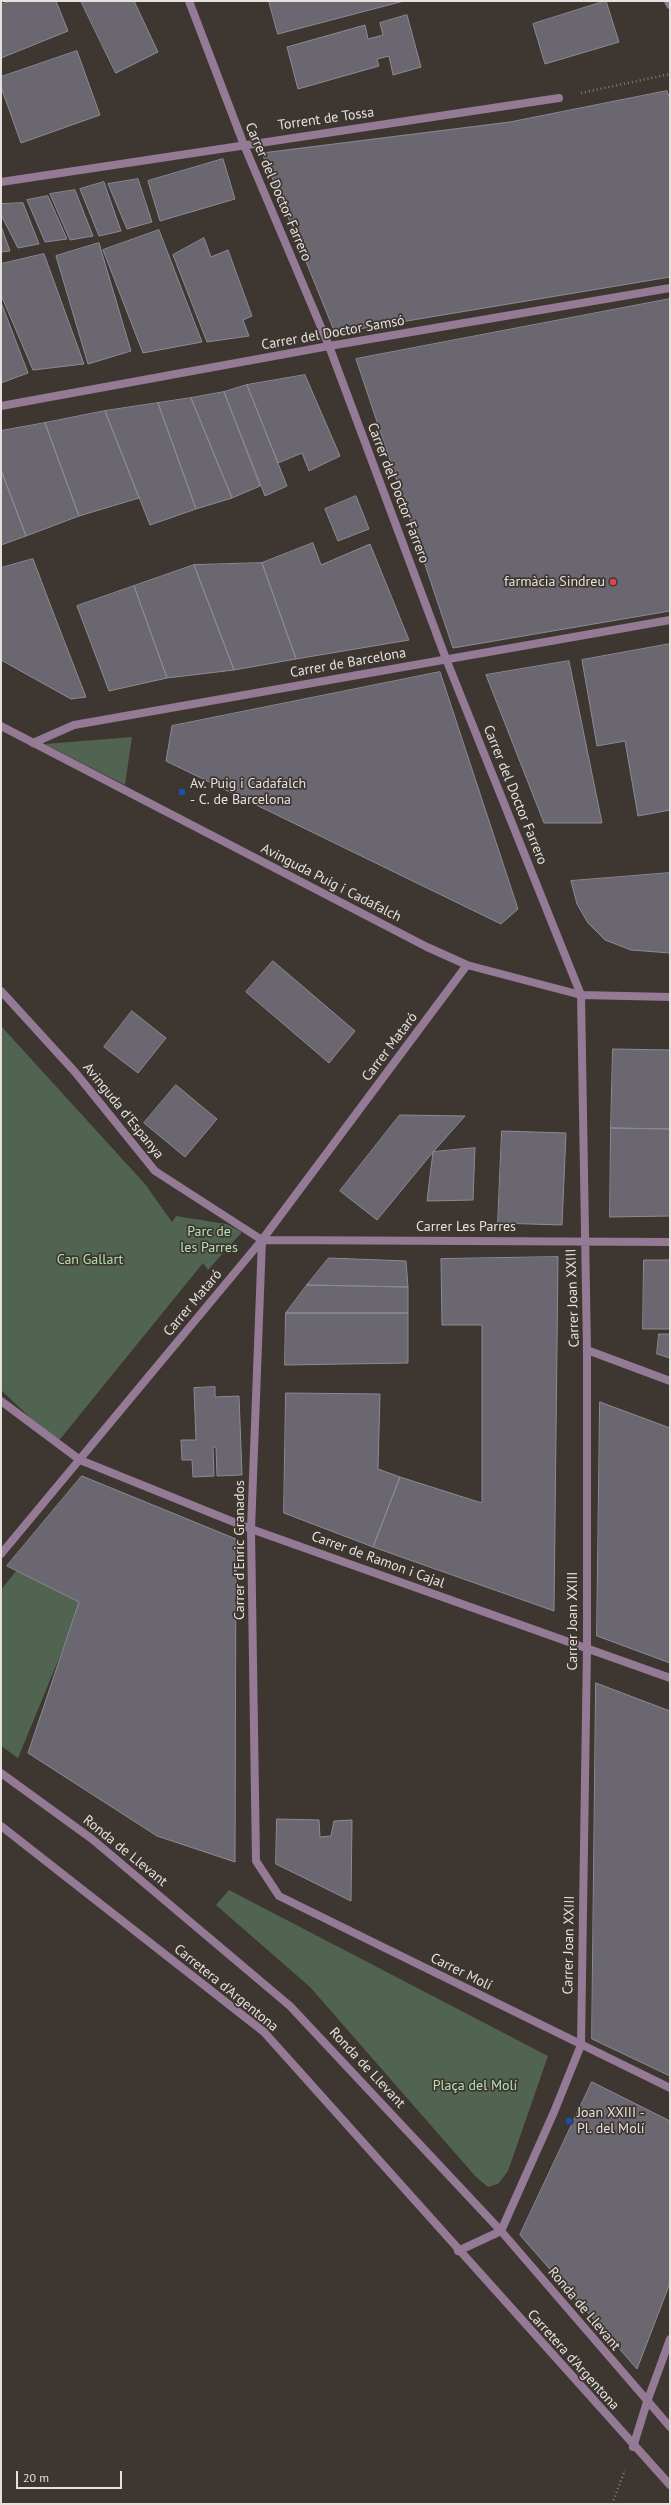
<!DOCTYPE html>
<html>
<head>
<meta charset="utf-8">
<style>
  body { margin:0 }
  #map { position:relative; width:671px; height:2505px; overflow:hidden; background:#3e3630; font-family:"PT Sans",sans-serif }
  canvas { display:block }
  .frame { position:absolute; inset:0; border:2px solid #e6e1dd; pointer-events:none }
  .scale { position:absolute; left:16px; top:2471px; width:106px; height:18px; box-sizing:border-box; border:2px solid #e6e1dd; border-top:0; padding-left:5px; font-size:12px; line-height:14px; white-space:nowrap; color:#e6e1dd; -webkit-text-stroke:3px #3e3630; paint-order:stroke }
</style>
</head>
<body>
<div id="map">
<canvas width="671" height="2505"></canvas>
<div class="frame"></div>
<div class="scale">20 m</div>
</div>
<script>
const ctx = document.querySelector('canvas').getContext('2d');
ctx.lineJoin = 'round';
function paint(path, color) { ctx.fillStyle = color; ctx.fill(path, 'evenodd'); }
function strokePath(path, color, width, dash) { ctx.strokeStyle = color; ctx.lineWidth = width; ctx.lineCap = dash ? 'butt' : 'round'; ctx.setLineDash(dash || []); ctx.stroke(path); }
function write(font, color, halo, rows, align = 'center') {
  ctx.font = font + ' "PT Sans",sans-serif'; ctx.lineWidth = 3.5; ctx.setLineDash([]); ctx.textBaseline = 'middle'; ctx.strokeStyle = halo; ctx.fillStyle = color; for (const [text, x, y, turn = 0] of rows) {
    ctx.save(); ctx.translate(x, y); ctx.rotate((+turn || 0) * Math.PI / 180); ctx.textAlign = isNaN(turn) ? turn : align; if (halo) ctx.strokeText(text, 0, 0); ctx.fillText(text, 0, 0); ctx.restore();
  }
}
const green = new Path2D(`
  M132,737L125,785L45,744Z
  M1,1026L145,1184L172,1222L176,1216L226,1224L242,1232L208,1270L203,1263L57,1443L1,1390Z
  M7,1566L79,1602L62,1651L18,1758L1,1746V1590L16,1571Z
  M229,1890L548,2056L508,2171L498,2184L488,2187L476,2177L310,1987L216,1905Z`);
const building = new Path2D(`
  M10,1H56L68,31L1,58V5Z
  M81,1H134L158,52L116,73Z
  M269,1H404L278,34Z
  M606,1L619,42L545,64L533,24Z
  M407,15L421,67L393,75L389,56L377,59L379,66L298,89L287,47L365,25L368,39L383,35L380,23Z
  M77,51L100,115L21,143L1,87V77Z
  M667,91L670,99V277L335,333L262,153L510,122Z
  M223,159L235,199L160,221L148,181Z
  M138,179L152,222L127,229L108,184Z
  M104,182L121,231L99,236L80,189Z
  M75,190L93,236L70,240L50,194Z
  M48,196L67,239L45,242L27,200Z
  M23,203L39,244L18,248L1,215V204Z
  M1,226L10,251L1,252Z
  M159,230L202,342L143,353L103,250Z
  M204,238L211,257L228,250L252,316L243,320L249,336L207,342L173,255Z
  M99,243L131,351L88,364L56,256Z
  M44,254L84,364L33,370L1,295V264Z
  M670,299V611L453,648L356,359Z
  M1,302L28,373L1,383Z
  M305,375L340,456L309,471L302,453L278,463L247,385Z
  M247,385L287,486L265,496L224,392Z
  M224,392L260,486L232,498L191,398Z
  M191,398L232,498L196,509L158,403Z
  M158,403L196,509L150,525L105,411Z
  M105,411L139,498L79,516L45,423Z
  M45,423L79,516L26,536L1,470V431Z
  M1,470L26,536L1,545Z
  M356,496L369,529L338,541L325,509Z
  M313,543L321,565L370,544L409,640L296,659L262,563Z
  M33,559L53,612L86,697L71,699L1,660V568Z
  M262,563L296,659L234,670L194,565Z
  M194,565L234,670L167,678L134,586Z
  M134,586L167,678L109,691L77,606Z
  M670,644V810L638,816L625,741L597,746L582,660Z
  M569,661L602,823H544L486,675Z
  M440,672L518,909L501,924L166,761L172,726Z
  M670,873V953L631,950L605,940L588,923L577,904L571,881Z
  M273,961L355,1031L329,1063L246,992Z
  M132,1011L166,1038L138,1073L104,1047Z
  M613,1049L670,1050V1129L611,1128Z
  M176,1085L217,1119L185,1157L144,1123Z
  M400,1115L465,1116L433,1152L377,1220L340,1191Z
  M611,1128L670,1129V1216L610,1217Z
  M502,1131L566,1133L562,1225L498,1223Z
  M475,1148L473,1200L427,1201L433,1152Z
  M558,1257L554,1611L373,1547L400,1477L482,1503V1325H442L441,1259Z
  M329,1258L406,1261L408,1287L307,1285Z
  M644,1260H670V1329H643Z
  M307,1285L408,1287V1313H286Z
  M286,1313H408V1363L285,1365Z
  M659,1334H670V1358L657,1354Z
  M215,1387V1397L239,1396L242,1475L217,1476L216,1447H213L214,1476L193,1477L192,1460H182L181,1440H196L194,1388Z
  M286,1393L380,1394L378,1469L400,1477L373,1547L284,1513Z
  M600,1402L670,1428V1663L597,1636Z
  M82,1476L236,1539L235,1862L157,1836L28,1753L79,1602L7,1566Z
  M596,1683L670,1711V2076L592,2039Z
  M277,1819L319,1820L320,1837L331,1836L334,1821L352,1820L351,1901L276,1864Z
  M592,2082L670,2121V2283L637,2369L520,2235Z`);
const path = new Path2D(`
  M581,93L670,74
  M612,2504L625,2470`);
const minor = new Path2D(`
  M189,1L244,145L329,346L446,659L581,995L587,1350V1647L581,2045L554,2112L501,2231
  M668,1L670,5
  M1,182L559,98
  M1,406L329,346L670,288
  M1,726L427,947L467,965L581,995L670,997
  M33,743L74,725L670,620
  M1,991L75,1072L155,1171L262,1240
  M262,1240L251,1529L256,1861L279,1896L670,2088
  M262,1240L670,1242
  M587,1350L670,1381
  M1,1401L80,1460L251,1529L670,1678
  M1,1554L262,1240L467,965
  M1,1773L92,1839L290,2006L501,2231L670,2427
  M647,2402L670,2339`);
const tertiary = new Path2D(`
  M1,1826L264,2032L670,2485
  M458,2251L501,2231
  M633,2447L647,2402`);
const markers = [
  [613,582,4,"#e0444e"],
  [182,792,4,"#1a4fb4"],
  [569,2121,4,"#1a4fb4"]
];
const streetNames = [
  ["Torrent de Tossa",326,119,-8],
  ["Carrer del Doctor Farrero",278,192,67],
  ["Carrer del Doctor Samsó",333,333,-10],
  ["Carrer del Doctor Farrero",398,493,69],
  ["Carrer de Barcelona",348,663,-10],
  ["Carrer del Doctor Farrero",515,795,68],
  ["Avinguda Puig i Cadafalch",331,883,27],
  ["Carrer Mataró",390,1047,-53],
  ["Avinguda d'Espanya",123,1111,51],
  ["Carrer Les Parres",466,1227],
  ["Carrer Joan XXIII",573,1298,-92],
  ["Carrer Mataró",193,1303,-50],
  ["Carrer d'Enric Granados",240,1550,-90],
  ["Carrer de Ramon i Cajal",378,1560,20],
  ["Carrer Joan XXIII",573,1621,-90],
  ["Ronda de Llevant",125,1851,39],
  ["Carrer Joan XXIII",569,1945,-89],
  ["Carrer Molí",461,1972,26],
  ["Carretera d'Argentona",226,1988,39],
  ["Ronda de Llevant",367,2068,47],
  ["Ronda de Llevant",584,2309,50],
  ["Carretera d'Argentona",573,2360,48]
];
const poiNames = [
  ["farmàcia Sindreu",605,582,"right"],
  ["Av. Puig i Cadafalch",190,784],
  ["- C. de Barcelona",190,800],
  ["Joan XXIII -",577,2113],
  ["Pl. del Molí",577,2129]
];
const parkNames = [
  ["Parc de",209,1232],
  ["les Parres",209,1248],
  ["Can Gallart",90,1260],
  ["Plaça del Molí",475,2086]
];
paint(green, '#516351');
paint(building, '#6a6771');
strokePath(building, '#8c8a94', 1);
strokePath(path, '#837c77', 2.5, [1, 3]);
strokePath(minor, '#947a95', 8);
strokePath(tertiary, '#947a95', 8);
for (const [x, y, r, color] of markers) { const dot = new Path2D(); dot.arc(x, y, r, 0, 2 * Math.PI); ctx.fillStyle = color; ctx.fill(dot); strokePath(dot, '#3e3630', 1.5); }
write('14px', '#e6e1dd', '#3e3630', streetNames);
write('14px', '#e6e1dd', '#3e3630', poiNames, 'left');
write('14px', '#b2e0b1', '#3e3630', parkNames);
</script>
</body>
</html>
